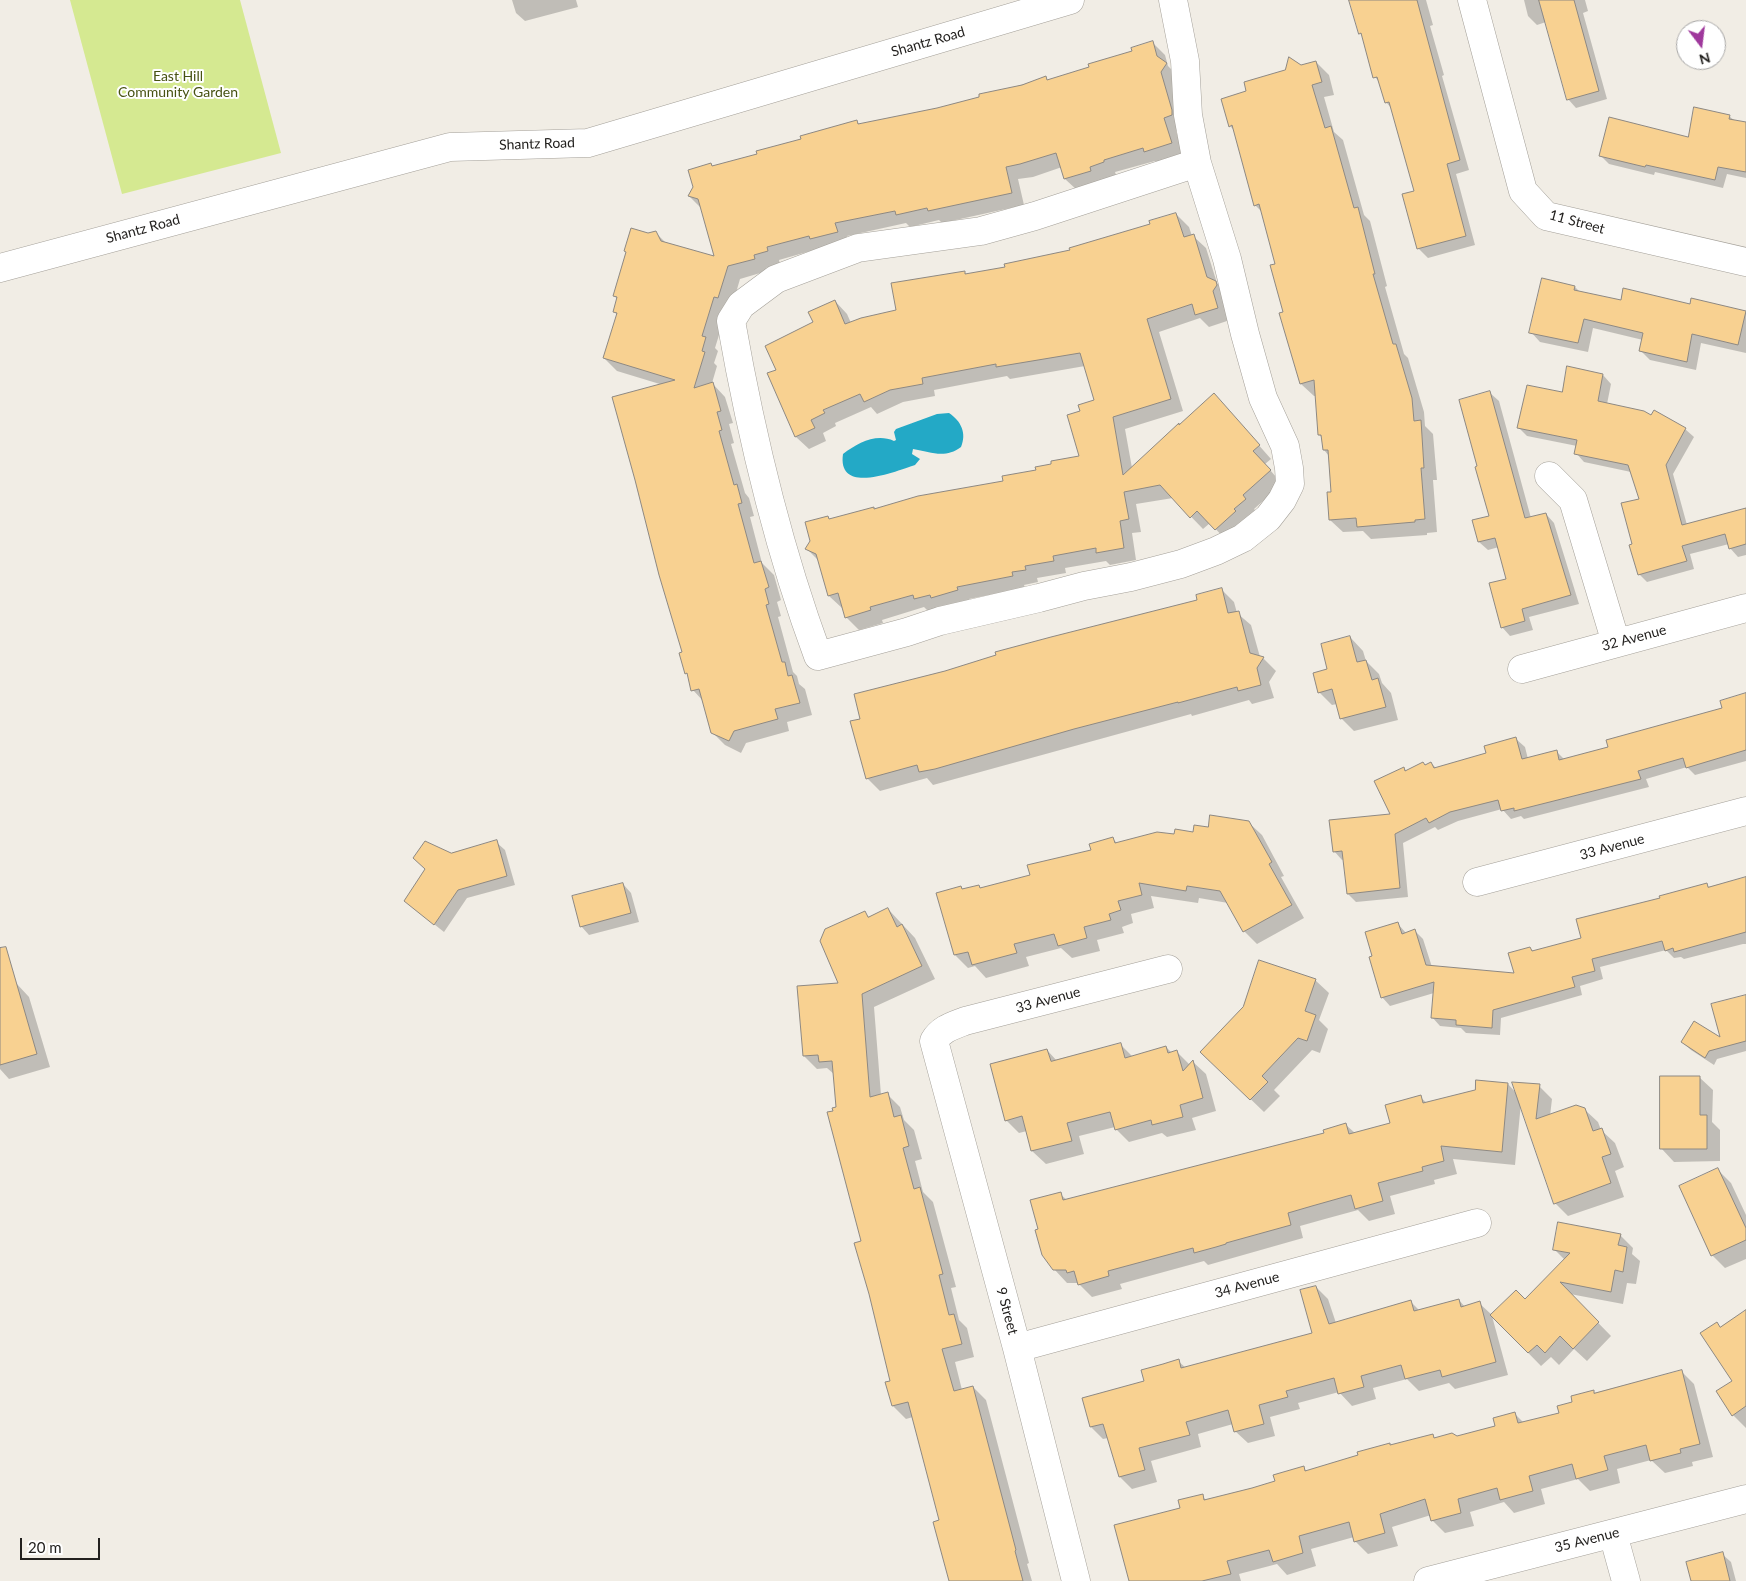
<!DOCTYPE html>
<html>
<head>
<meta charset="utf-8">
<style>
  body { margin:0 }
  #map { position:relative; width:1746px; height:1581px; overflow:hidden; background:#f1ede5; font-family:Lato,sans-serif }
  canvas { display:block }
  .north { position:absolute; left:1676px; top:20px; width:50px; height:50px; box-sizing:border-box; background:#fff; border:1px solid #a7a6a5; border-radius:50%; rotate:165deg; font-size:14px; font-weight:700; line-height:20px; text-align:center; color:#23211f }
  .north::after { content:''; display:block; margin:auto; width:18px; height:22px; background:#9f389c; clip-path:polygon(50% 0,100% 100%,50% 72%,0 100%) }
  .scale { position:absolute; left:20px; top:1538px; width:80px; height:22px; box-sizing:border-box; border:2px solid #23211f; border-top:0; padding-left:6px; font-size:15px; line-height:18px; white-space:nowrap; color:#23211f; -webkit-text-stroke:4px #fff; paint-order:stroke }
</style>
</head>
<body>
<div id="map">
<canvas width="1746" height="1581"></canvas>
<div class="north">N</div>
<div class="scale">20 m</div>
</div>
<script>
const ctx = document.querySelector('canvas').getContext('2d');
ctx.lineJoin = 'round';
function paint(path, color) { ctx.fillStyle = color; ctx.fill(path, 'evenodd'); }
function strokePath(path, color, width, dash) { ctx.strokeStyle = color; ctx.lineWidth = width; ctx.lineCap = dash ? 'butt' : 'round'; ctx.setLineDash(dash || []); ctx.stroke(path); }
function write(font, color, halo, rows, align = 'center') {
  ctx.font = font + ' Lato,sans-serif'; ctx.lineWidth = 4; ctx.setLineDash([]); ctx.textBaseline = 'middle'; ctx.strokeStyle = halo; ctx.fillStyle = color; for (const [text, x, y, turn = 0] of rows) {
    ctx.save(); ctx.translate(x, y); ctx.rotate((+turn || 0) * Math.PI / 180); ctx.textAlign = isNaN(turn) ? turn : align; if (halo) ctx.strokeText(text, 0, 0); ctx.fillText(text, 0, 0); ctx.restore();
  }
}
const green = new Path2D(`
  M70,0H240L281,153L122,194Z`);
const water = new Path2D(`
  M949,413C961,421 967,433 961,447C945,459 931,452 913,449L912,454L920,459L915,465C896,471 837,496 843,454C858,443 876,433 894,441L896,440L894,432L896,429L937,414Z`);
const shadow = new Path2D(`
  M512,0H576L578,7L525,21L516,13Z
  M1350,0H1426L1433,25L1430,26L1444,75L1442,76L1469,170L1456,174L1475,245L1428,258L1418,248L1415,192L1392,109L1386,102L1380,83L1375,77L1363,37L1360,33Z
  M1524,0H1585L1588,11L1583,13L1607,99L1576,108L1568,99L1546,22L1537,25L1528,16Z
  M1152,42L1165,55L1168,66L1179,77L1184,128L1176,131L1184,156L1158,164L1155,161L1115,172L1116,175L1078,191L1065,179L1062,167L1033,177L1018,179L1024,205L942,223L939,220L910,227L906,223L847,236L849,245L821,248L779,260L780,264L766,268L767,271L740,279L731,310L727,309L715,348L718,351L714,363L717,366L712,383L725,397L733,423L729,424L734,443L731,444L745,493L749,498L754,516L750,517L762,563L774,575L781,600L777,602L781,616L778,617L793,672L797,676L799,684L805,689L812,715L787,722L789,731L746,743L741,753L725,745L712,732L704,702L693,690L688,675L686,673L663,385L617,371L604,358L617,315L614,311L618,299L614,296L648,235L656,233L667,244L715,258L702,209L689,196L713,167L758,155L857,122L860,125L937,109L1045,78L1048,81L1090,68L1134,52Z
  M1316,62L1329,75L1334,95L1324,97L1334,132L1343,140L1364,215L1370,221L1387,286L1385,287L1404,354L1408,358L1424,412L1425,426L1433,434L1437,480H1433L1437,532L1427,533V535L1371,539L1363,531L1343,532L1330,520L1332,493L1329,456L1324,450L1323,438L1319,435L1316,396H1314L1301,384L1284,313L1276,264L1262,212L1255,205L1235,131L1230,126L1248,92L1301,67Z
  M1729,116L1735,121L1746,123V178L1727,174L1723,188L1655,172L1654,175L1609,164L1601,156L1689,138Z
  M1176,214L1189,227L1192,236H1193L1206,248L1217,283L1228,295L1230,320L1209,327L1200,318L1159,332L1183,411L1125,429L1132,468L1180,426L1226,408L1271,459L1265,464L1282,484L1254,509L1257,512L1228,542L1210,523L1203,529L1173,498L1136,504L1141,532L1132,533L1136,560L1110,565L1106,561L1065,568L1066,573L1037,578L1038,582L1024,585L1025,588L969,599L970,603L928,611L924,607L882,620L883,623L859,630L846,617L843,608H842L829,596L819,561L806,548L828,517L830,520L873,508L876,510L1004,482L1081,457V412L1096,401L1085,366L1010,379L1007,376L934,390L935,396L903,402L877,414L871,407L835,423L836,426L823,433L826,441L809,449L796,437L769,374L777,370L814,323L835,301L847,314L851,323L897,311L965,273L967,275L1006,268L1071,251L1151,225Z
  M1543,280L1575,287L1581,293L1621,301L1691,305L1692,299L1746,312V353L1701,343L1696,370L1650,360L1640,350L1643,340L1593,328L1588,352L1540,342L1531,332Z
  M1603,375L1611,384L1607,404L1685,429L1694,437L1673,474L1687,525L1746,509V555L1738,557L1730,548L1729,544L1690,554L1694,569L1647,582L1639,574L1634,545L1640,500L1631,472L1584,462L1576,453L1577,446L1527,436L1519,428L1563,393Z
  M1490,393L1499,401L1531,518L1546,514L1554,523L1579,604L1529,617L1533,630L1510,636L1502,627L1508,579L1499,547L1488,550L1479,542L1490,516L1479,467Z
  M1221,589L1234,602L1237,613L1251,625L1260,657L1263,658L1276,671L1269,682L1274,698L1252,704L1249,700L1192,716L1191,714L933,785L927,778L880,791L867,778L862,720L945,672L1198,601Z
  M1350,637L1363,651L1366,661L1379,674L1382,683L1391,693L1398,720L1354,731L1341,718L1337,704L1332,705L1319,692Z
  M1746,695V761L1695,775L1687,767L1646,779L1649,787L1524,819L1521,816L1511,819L1502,809L1458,821L1438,830L1435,827L1403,843L1408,897L1356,902L1348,894L1344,859L1342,860L1334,851L1392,815L1403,768L1407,771L1431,763L1436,768L1487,754L1516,739L1525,747L1528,759L1556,751L1565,760L1610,748L1723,709Z
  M1248,822L1262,835L1284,876L1281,877L1304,918L1257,944L1244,931L1228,903L1199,898L1198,903L1151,896L1154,908L1131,914L1133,923L1122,927L1124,933L1097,940L1100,951L1072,958L1061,948L1026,957L1029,966L986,978L975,966L968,968L955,955L938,894L961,887L963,890L978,886L982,889L1031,876L1092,851L1113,839L1118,844L1194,834L1209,829Z
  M496,842L505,850L515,885L467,898L444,932L415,909L451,854Z
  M1746,878V944H1743L1684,959L1681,957L1674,958L1666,950L1600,967L1603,979L1580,986L1582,995L1501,1018L1500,1035L1466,1033L1461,1028L1440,1026L1432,1017L1434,993L1390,1006L1382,997L1374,957L1398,924L1406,933L1415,931L1423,939L1432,967L1515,974L1530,948L1534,952L1583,939L1661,899L1707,885L1710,888Z
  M623,884L631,893L639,922L589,935L581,926Z
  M888,909L915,938L935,979L874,1007L881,1095L887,1094L900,1107L904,1120L914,1130L922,1159L915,1161L923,1192L933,1202L956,1287L951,1288L959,1320L967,1328L974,1357L955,1362L962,1390L973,1387L986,1400L1029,1563L1027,1564L1032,1581H965L941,1521L913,1417L906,1419L893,1406L887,1383L891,1382L862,1242L837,1108L835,1075L827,1068L817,1069L804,1056L840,984L865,913L870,918Z
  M1315,980L1329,993L1319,1020L1328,1029L1320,1053L1312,1050L1274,1090L1280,1096L1264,1112L1215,1065Z
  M16,983L29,997L50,1067L9,1079L0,1069V988Z
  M1746,997V1051L1717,1059L1714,1065L1691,1050L1682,1042L1722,1039Z
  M1120,1044L1133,1057L1166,1047L1172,1053L1177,1052L1190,1065L1193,1062L1206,1074L1216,1111L1192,1118L1196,1130L1167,1137L1162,1133L1129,1142L1116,1129L1115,1127L1079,1136L1084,1154L1046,1164L1032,1151L1027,1131L1019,1133L1006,1120L1047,1050L1057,1061Z
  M1699,1077L1713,1090L1712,1122L1720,1130V1161L1674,1162L1661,1148Z
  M1477,1081L1508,1084L1517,1094L1539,1086L1552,1099L1550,1116L1584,1109L1598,1122L1601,1130L1615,1143L1624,1167L1615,1171L1624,1197L1568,1216L1555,1203L1521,1103L1515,1165L1453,1159L1457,1174L1434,1180L1435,1184L1390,1196L1395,1214L1369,1221L1358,1210L1325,1219L1300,1226L1303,1238L1208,1265L1204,1261L1120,1284L1122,1289L1092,1297L1078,1283H1067L1054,1269L1039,1230L1060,1194L1067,1200L1325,1134L1346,1125L1355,1133L1392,1124L1420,1097L1427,1103L1476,1091Z
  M1718,1170L1731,1183L1746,1215V1259L1725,1268L1712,1255L1681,1187Z
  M1620,1235L1633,1248L1632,1254L1640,1261L1636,1284L1627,1283L1623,1304L1570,1294L1611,1336L1587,1361L1574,1349L1559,1365L1551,1357L1541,1366L1492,1316L1508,1375L1455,1389L1449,1383L1419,1391L1407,1379L1373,1388L1376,1399L1352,1406L1339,1392L1298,1403L1300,1409L1270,1417L1275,1436L1248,1443L1235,1431L1233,1424L1198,1434L1201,1447L1151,1461L1157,1482L1132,1489L1120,1477L1108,1438L1103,1439L1091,1427L1146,1382L1178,1361L1186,1368L1313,1334L1316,1287L1328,1299L1336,1323L1410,1301L1420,1311L1459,1300L1465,1307L1479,1303L1492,1315L1525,1301L1565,1260L1554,1249Z
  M1746,1311V1428L1733,1415V1381L1717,1324L1721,1328Z
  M1681,1371L1694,1384L1713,1457L1692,1462L1693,1466L1665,1473L1651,1460L1617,1469L1620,1483L1590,1491L1578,1479L1541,1489L1545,1504L1514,1513L1504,1502L1470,1512L1474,1526L1445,1533L1432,1520L1431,1515L1392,1527L1398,1546L1368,1554L1355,1541L1354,1537L1311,1549L1316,1566L1287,1575L1277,1564L1239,1574L1241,1581H1131L1181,1508L1202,1496L1207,1501L1277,1482L1303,1468L1307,1471L1391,1446L1432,1436L1435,1439L1457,1437L1496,1426L1515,1414L1524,1423L1560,1413L1593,1391L1596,1394Z
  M1722,1554L1731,1562L1736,1581H1692Z`);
const building = new Path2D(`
  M1349,0H1417L1460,160L1447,164L1466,236L1417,249L1402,194L1414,191L1389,102L1385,103L1377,77L1373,78L1361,33L1359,34Z
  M1539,0H1574L1599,91L1567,100Z
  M1153,41L1157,56L1167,63L1161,72L1172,110V115L1164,118L1172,143L1144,152L1143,148L1104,160V162L1090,167L1091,171L1064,179L1056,153L1020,164L1006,167L1012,193L928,211L927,208L896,215L895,211L835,223L838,232L810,239L809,236L767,247L768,251L754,255L755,259L728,266L718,298L714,297L702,336L706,337L702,351L705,352L694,388L713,382L721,411L717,412L722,430L719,431L734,485L737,484L742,503L738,504L754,563L761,561L769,587L765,589L769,604L766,605L782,662H785L788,676L792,675L800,703L775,709L778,719L734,731L729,741L711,733L699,689L691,691L687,673L685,674L679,653L682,652L659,575L635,480L612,397L675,380L603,358L617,313L613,312L617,297L613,296L626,252L624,251L631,228L648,233L656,231L661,241L714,256L698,199L688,196L693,187L688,170L711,163L712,166L757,154L756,151L801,139L800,136L857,120L858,124L937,108L979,97V94L1022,85L1046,76L1047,80L1089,67L1088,64L1132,51L1131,48Z
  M1289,57L1301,65L1316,61L1322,82L1312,85L1325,128L1331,126L1354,208L1358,207L1375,274H1373L1393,344H1396L1412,398L1414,421L1421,420L1424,468H1421L1425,519L1415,520V522L1357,527L1356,518L1329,520L1327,492H1331L1328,450H1323L1321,435H1318L1314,380L1300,384L1279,313L1283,312L1270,265L1275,264L1259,204L1254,206L1232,125L1229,127L1221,99L1246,91L1244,82L1285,70Z
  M1694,107L1730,115L1729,119L1746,122V172L1718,167L1715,180L1646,165L1645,167L1599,156L1609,117L1688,137Z
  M1176,213L1184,237L1194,234L1207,277L1216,281L1217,285L1213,291L1218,308L1195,315L1192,304L1147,319L1171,399L1113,417L1123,475L1179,423V425L1214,393L1260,445L1253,451L1271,470L1243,495L1246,499L1234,509L1236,511L1215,530L1197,511L1190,518L1160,485L1124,492L1129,519L1120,521L1124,548L1096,553V548L1053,556L1054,561L1025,566L1026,570L1012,572L1013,576L957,587L958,590L931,598L930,595L914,599L913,595L870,607L871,610L845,618L838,593L828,596L816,554L805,549L810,541L805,522L828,516L829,519L874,507V509L918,496L1003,481L1002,476L1036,470L1035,467L1051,464V461L1079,456L1067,415L1080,411L1078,405L1094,400L1080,353L996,367V364L922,378L923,384L890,390L864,402L860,394L823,410L825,413L811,420L815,428L795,437L767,373L776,370L765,346L813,322L808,312L835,300L845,324L861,318L896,310L891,283L965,271V274L1005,267L1004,264L1070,250L1069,248L1150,224L1149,221Z
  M1542,278L1575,286L1574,290L1621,300L1623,288L1690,304L1691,298L1746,311L1738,345L1692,334L1687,362L1639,351L1643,333L1584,319L1578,343L1529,333Z
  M1567,366L1603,374L1598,401L1644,411L1651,415L1654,410L1686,428L1666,465L1682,525L1746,508V544L1729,549L1725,534L1682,546L1687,561L1638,575L1629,545L1632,544L1621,503L1639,499L1628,465L1574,454L1577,440L1517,428L1527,385L1562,392Z
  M1490,391L1525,518L1546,513L1571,595L1522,609L1525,621L1501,628L1489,583L1506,579L1495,538L1478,542L1472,520L1489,516L1475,467L1477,466L1459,400Z
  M1222,588L1228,613L1239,611L1250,653L1264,657L1257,668L1261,685L1238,691L1237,687L1178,703V702L1074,729L935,769L919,772L917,765L866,779L850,721L860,719L854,694L945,671L996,655L995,652L1051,637L1197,600L1196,595Z
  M1350,636L1357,662L1366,660L1372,680L1378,678L1386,707L1340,719L1332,689L1318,693L1313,673L1327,669L1321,644Z
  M1746,693V750L1686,768L1683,758L1638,771L1641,779L1514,811V808L1501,811L1498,800L1450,812L1429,823L1426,818L1395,834L1400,888L1347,894L1342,851L1333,852L1329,820L1390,814L1374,781L1404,767L1405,771L1423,762L1425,765L1431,762L1434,768L1486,753L1484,746L1516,737L1522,759L1557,750L1559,760L1608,747L1606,740L1722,708L1720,701Z
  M1210,815L1249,821L1272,862L1269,864L1292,905L1243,932L1220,891L1187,886L1186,891L1139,883L1142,895L1118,901L1121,910L1109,914L1111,920L1084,927L1087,938L1058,946L1054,934L1014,944L1017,953L972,965L968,952L954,955L936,893L961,886L962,889L979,885L980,888L1030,875L1027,865L1091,850L1089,844L1113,837L1115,843L1157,832L1174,834L1175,829L1193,832L1194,825L1208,827Z
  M497,840L507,876L458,890L434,925L404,901L425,869L413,858L425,841L451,853Z
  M1746,877V932L1674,952L1673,948L1665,951L1662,941L1592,959L1595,971L1572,977L1575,987L1493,1010L1492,1028L1456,1025V1020L1431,1018L1434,982L1381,998L1369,957L1372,956L1365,932L1398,922L1402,934L1415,929L1426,965L1514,973L1508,953L1530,947L1532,951L1581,938L1576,919L1660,898L1659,896L1707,883L1708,887Z
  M623,883L631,913L580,927L572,896Z
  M888,908L897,927L902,924L922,966L862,994L870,1097L888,1092L894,1117L901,1115L909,1146L903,1148L914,1189L920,1187L943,1274L939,1275L949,1315L954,1314L962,1344L942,1349L954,1391L973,1386L1016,1550L1015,1551L1023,1581H949L933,1522L939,1520L908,1402L892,1406L885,1382L890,1381L869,1294L854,1243L861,1241L827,1112L833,1111L832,1108L836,1107L832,1061L819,1062L818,1055L803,1056L797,986L838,983L820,941L825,929L865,911L868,917Z
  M6,947L37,1054L0,1065V948Z
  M1259,960L1316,979L1305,1011L1316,1015L1307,1041L1298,1038L1262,1076L1268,1082L1250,1100L1200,1052L1243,1007Z
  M1746,995V1041L1709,1051L1705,1058L1681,1042L1694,1021L1720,1037L1711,1004Z
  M1121,1043L1125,1058L1166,1046L1168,1053L1177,1050L1183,1071L1193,1060L1203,1098L1180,1105L1183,1117L1152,1125L1151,1120L1115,1130L1110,1112L1067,1123L1072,1141L1031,1151L1022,1116L1005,1121L990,1064L1047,1049L1051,1061Z
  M1660,1076H1700V1115H1707V1149H1660Z
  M1476,1080L1508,1083L1502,1152L1441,1146L1444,1161L1422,1167L1423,1171L1378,1183L1383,1201L1355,1209L1351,1195L1312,1206L1288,1213L1291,1225L1226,1243V1244L1216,1247L1194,1253L1193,1248L1108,1271L1109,1276L1078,1285L1074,1271L1067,1273L1066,1270H1053L1042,1255L1035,1230L1038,1229L1030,1200L1061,1192L1063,1200L1324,1133L1323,1130L1346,1123L1349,1134L1390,1123L1385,1105L1421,1095L1423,1103L1475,1090Z
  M1512,1082L1540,1084L1536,1119L1576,1105L1585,1108L1593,1131L1602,1128L1611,1154L1602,1157L1611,1183L1554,1204Z
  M1718,1168L1746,1228V1240L1711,1256L1679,1186Z
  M1558,1222L1621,1234L1618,1245L1627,1247L1623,1272L1615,1270L1611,1292L1560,1282L1599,1322L1573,1349L1560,1336L1545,1353L1537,1345L1528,1353L1490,1315L1516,1290L1525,1299L1570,1253L1553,1250Z
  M1316,1286L1329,1324L1411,1300L1414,1311L1459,1299L1461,1307L1480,1301L1496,1362L1442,1377L1440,1370L1405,1379L1401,1365L1361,1376L1364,1387L1338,1394L1334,1378L1286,1391L1288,1397L1259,1405L1264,1424L1234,1432L1228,1410L1186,1422L1190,1435L1139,1448L1145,1470L1119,1477L1103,1424L1090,1427L1082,1398L1144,1381L1141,1370L1163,1364L1179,1359L1181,1368L1312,1333L1300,1290Z
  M1746,1310V1406L1732,1416L1716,1391L1732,1381L1700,1333L1717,1322L1720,1327Z
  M1682,1370L1700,1444L1680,1449L1681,1453L1650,1461L1646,1445L1604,1456L1608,1470L1576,1479L1572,1464L1529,1476L1533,1491L1500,1500L1497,1488L1458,1499L1461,1513L1431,1521L1425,1499L1380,1514L1385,1533L1354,1542L1349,1522L1299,1536L1303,1553L1273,1562L1269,1550L1227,1561L1231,1574L1202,1581H1129L1114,1525L1180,1508L1178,1500L1203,1494L1204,1500L1252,1488L1275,1481L1273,1475L1304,1466L1305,1471L1358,1455L1357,1452L1390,1443V1445L1433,1434L1434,1438L1452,1433L1457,1436L1495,1426L1493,1418L1515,1412L1518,1423L1559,1413L1557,1406L1572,1402L1571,1396L1594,1390V1393Z
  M1723,1552L1730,1581H1691L1686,1562Z`);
const minor = new Path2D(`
  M1173,0L1185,61L1188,115L1197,163L1227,259L1245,334L1263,398L1285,446L1289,468L1290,484L1282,500L1268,518L1243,538L1216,551L1181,564L1131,577L1084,586L1039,598L940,621L907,632L818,656C778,548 751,435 731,321L741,305L776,279L858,248L981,231L1035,216L1197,163
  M1472,0L1523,191L1546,216L1746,262
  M0,268L450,147L588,143L1070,0
  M1549,476L1573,500L1616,643
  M1522,669L1746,608
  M1477,882L1746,811
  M1017,1348L1477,1223
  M1613,1534L1626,1581
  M1076,1581L1017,1348L934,1041C941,1029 952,1026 965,1021L1168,969
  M1428,1581L1746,1499`);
const streetNames = [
  ["Shantz Road",928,42,-16],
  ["Shantz Road",537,144,-2],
  ["11 Street",1577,222,15],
  ["Shantz Road",143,229,-15],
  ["32 Avenue",1634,638,-15],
  ["33 Avenue",1612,847,-15],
  ["33 Avenue",1048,1000,-15],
  ["34 Avenue",1247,1285,-15],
  ["9 Street",1007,1311,75],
  ["35 Avenue",1587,1540,-14]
];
const parkNames = [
  ["East Hill",178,76],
  ["Community Garden",178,92]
];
paint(green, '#d5e991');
paint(water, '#23a9c6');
paint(shadow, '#0003');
paint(building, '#f8d191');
strokePath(building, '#8d8882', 1);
strokePath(minor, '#a4a099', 29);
strokePath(minor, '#fff', 28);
write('14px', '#23211f', '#fff', streetNames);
write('14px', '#475212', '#fff', parkNames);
</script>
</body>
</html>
